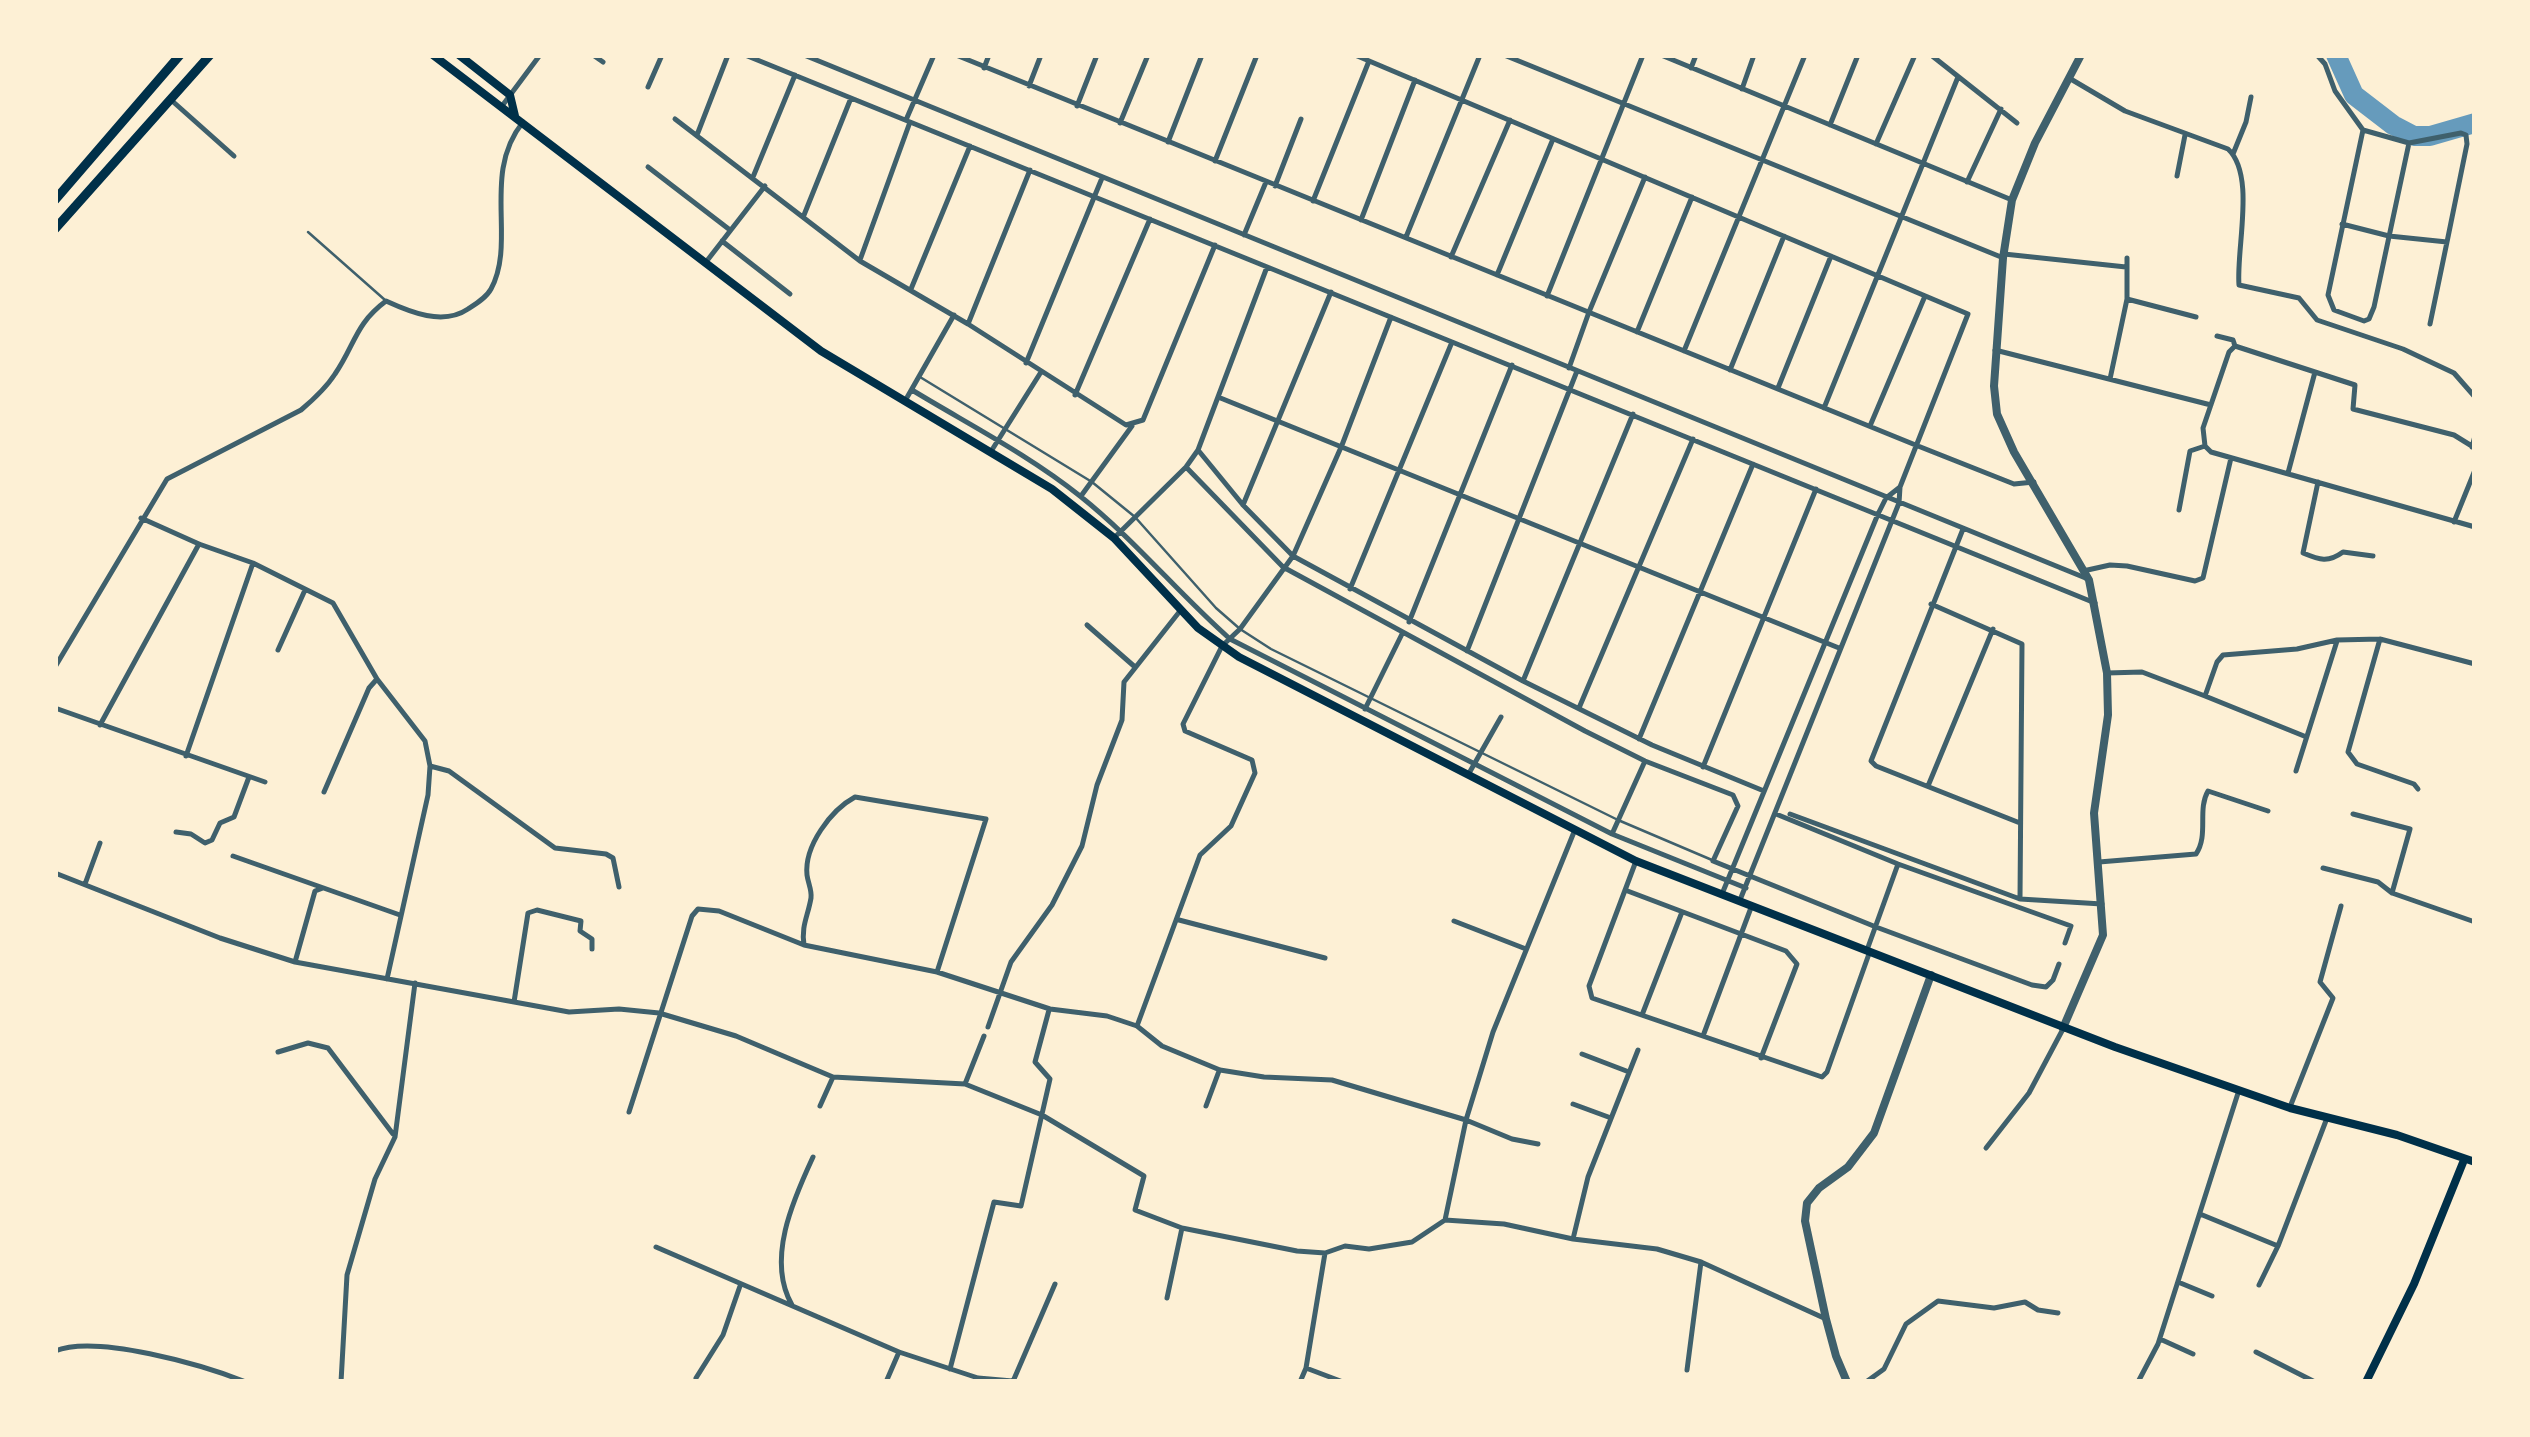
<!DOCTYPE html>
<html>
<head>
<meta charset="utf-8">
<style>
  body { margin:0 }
  #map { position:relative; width:2530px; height:1437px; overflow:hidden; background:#fdf0d5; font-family:"Zilla Slab",serif }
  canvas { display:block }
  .frame { position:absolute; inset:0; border:58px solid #fdf0d5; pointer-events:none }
</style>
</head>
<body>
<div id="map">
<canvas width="2530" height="1437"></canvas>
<div class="frame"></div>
</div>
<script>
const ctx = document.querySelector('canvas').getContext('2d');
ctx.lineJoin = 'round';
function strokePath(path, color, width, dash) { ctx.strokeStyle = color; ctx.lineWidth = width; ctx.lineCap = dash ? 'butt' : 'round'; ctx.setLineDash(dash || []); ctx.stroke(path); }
const river = new Path2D(`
  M2336,55L2354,95L2393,125L2414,136H2430L2475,123`);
const service = new Path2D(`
  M308,232L385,300
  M920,377L1092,482L1135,517L1216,608L1240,629L1271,649L1618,820L1712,860`);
const minor = new Path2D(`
  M593,55L603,62
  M745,55L2095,603
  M804,55L2088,579
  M956,55L1918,446L2014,484L2034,482
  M1355,55L1968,314L1900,487
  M1504,55L2001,257
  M1661,55L2012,200
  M1931,55L2017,123
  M2317,55L2325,64L2335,91L2363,130L2328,295L2334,310L2364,321L2369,319L2374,307L2409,143L2363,130
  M984,68L989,55
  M1691,68L1696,55
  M2069,78L2125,111L2228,149C2256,175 2236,248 2239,285L2299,298L2317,320L2403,349L2454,373L2475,397
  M1029,86L1041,55
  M648,87L662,55
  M1742,89L1754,55
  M170,99L234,156
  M502,106L540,55
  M1077,106L1097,55
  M675,119L860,261L968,324L1126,425L1143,420L1215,245
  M906,120L934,55
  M1120,123L1148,55
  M1830,125L1858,55
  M697,135L728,55
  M1168,142L1202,55
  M1876,144L1915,55
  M2233,154L2246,122L2251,97
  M1215,161L1257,55
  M648,167L730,230
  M2177,176L2185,135
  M753,177L795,75
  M1967,182L2001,109
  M1275,186L1301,119
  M1313,201L1369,61
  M804,215L851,98
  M1361,220L1415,80
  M2342,224L2389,236L2447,242L2467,144L2466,135L2461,133L2409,143
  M1244,235L1266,182
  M1406,237L1480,55
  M722,241L790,294
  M2004,254L2126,267
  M1451,257L1510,120
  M860,260L910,122
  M706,262L765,186
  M1497,275L1553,139
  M911,289L970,146
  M1547,296L1643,55
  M2127,299L2196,317
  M968,324L1030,170
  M2430,324L2447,242
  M1637,332L1692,197
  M2217,336L2233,340L2235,346
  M1995,350L2211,405
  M1684,351L1805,55
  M1026,363L1102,178
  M1569,368L1589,312L1645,177
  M1730,370L1784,236
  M2110,379L2127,299V258
  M1778,388L1831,256
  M912,390C968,424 1029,455 1080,496C1134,539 1178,593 1230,639L1612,834L1746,888
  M1075,395L1150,219
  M1218,397L1839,648
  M905,401L954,315
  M1824,408L1958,77
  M1870,426L1925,296
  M2472,447L2475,436
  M2475,448L2454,435L2353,409L2355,385L2235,346L2229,352L2203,428L2205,446L2211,452L2475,527
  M1198,450L1243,505L1293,556L1523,681L1652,745L1764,791
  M990,453L1041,372
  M1186,467L1283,567L1585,731L1645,761L1733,795L1738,806L1713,861L1876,927L2032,985L2046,987L2053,980L2059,964
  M2288,473L2315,372
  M2318,482L2303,553C2320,560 2328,563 2343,552L2373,556
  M1081,496L1132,426
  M1243,505L1331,292
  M2179,510L2190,451L2205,446
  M141,518L199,544L253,563L333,603L377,679L425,741L430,766L428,795L387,979
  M2454,522L2475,470
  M1963,529L1871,761L1876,766L2020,823
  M1114,538L1186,467L1198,450L1267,267
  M2083,571L2110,565L2127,566L2195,581L2203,578L2231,458
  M1350,589L1452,342
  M1931,604L2022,644L2020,899
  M1409,622L1512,365
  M1087,625L1135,667
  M2380,639L2348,752L2357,764L2414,784L2418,789
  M278,650L305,590
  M1467,651L1577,371
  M55,667L167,479L301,410C314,399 326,388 335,374C355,345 355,324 386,301C410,312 443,326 468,309C476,304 486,298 491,289C517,241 481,174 523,122
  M2107,673L2142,672L2205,696L2217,662L2223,655L2297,649L2337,640L2380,639L2475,664
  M1523,681L1633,414
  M2205,696L2304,736
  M2475,698V714
  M55,708L265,782
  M1579,708L1693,439
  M1365,709L1402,634
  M100,725L199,544
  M1639,739L1753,464
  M186,756L253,563
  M430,766L449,771L555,848L606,854L613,858L619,887
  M1703,767L1816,489
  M2296,771L2337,641
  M1468,775L1501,717
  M1928,786L1993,629
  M324,792L369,688L377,679
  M1776,814L1898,864L2071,926L2065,943
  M1790,814L2020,899L2102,904
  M2353,814L2410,829L2392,893
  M176,832L191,834L205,843L212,840L220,823L234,817L249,777
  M1612,834L1645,761
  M233,856L400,915
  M1636,861L1589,986L1592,998L1822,1077L1827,1072L1870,951
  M2099,862L2196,854C2209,835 2197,810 2208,791L2268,811
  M2323,868L2378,882L2392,893L2475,922
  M55,873L220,938L295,962L569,1012L619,1009L659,1013L736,1036L833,1077L965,1084L1042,1115L1144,1176L1135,1210L1182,1228L1297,1251L1325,1253L1345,1246L1369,1249L1412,1242L1445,1220L1504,1224L1573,1239L1657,1249L1701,1262L1826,1319
  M85,884L100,843
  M1625,890L1786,951L1797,964L1761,1058
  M1722,894L1878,514L1886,498L1900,487L1899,503L1740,900
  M1179,920L1325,958
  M1454,921L1526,949
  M804,945C801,926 808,916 811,898C812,890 808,883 807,875C804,846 831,810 855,797L986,819L937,972
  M1867,950L1898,864
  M295,962L315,891L323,888
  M514,1002L528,913L537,910L581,921L580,931L592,939V949
  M1642,1015L1682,912
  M1137,1026L1200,855L1231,826L1255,773L1252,760L1185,731L1183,724L1222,646L1240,629L1293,556L1342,445L1391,317
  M988,1027L1011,962L1052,905L1082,846L1097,785L1122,720L1124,682L1180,611
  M1703,1036L1752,905
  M278,1052L308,1043L328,1048L393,1134
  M1582,1054L1629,1072
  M965,1084L984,1036
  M1573,1104L1611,1118
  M820,1106L833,1077
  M1206,1106L1219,1071
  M2290,1107L2333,998L2320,982L2341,906
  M629,1112L692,916L698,909L719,911L804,945L937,972L1050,1009L1107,1016L1137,1026L1162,1046L1220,1070L1264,1077L1332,1080L1466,1120L1512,1139L1538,1144
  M1986,1148L2029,1093L2063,1029
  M2200,1214L2278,1246
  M1445,1220L1466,1120L1493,1032L1574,832
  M1573,1239L1588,1177L1638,1050
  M656,1247L899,1352L978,1378L1024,1382
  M2178,1282L2212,1296
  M2259,1285L2278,1246L2327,1118
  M1167,1298L1182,1228
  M792,1305C766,1260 793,1200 813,1157
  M2160,1339L2193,1354
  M55,1351C96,1334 203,1365 246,1382
  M2256,1352L2315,1382
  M1306,1368L1343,1382
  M950,1369L994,1202L1021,1206L1050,1079L1035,1062L1049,1010
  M1687,1370L1701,1262
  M696,1378L723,1335L740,1286
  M1014,1379L1055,1284
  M341,1382L347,1275L375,1179L395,1137L415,983
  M886,1382L899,1352
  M1300,1382L1306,1368L1325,1253
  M1866,1382L1884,1369L1906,1324L1938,1301L1994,1308L2025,1302L2038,1310L2058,1313
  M2138,1382L2158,1344L2239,1090`);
const tertiary = new Path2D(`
  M2063,1028L2103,935L2094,813L2108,715L2107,673L2089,580L2014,452L1997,414L1994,386L2003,258L2012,200L2035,143L2081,55
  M1847,1382L1836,1356L1826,1319L1805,1221L1807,1203L1819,1188L1848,1167L1874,1133L1931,975`);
const secondary = new Path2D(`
  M433,55L821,351L1052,489L1114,538L1198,628L1239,657L1636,861L2115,1047L2290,1108L2397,1135L2475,1162
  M459,55L510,95L515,116
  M2366,1382L2414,1284L2464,1160`);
const trunk = new Path2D(`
  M55,200L180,55
  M55,229L210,55`);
strokePath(river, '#669bbc', 20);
strokePath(service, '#3f606c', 2.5);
strokePath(minor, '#3f606c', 5);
strokePath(tertiary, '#3f606c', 8);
strokePath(secondary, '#003049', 8);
strokePath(trunk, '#003049', 9);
</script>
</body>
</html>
